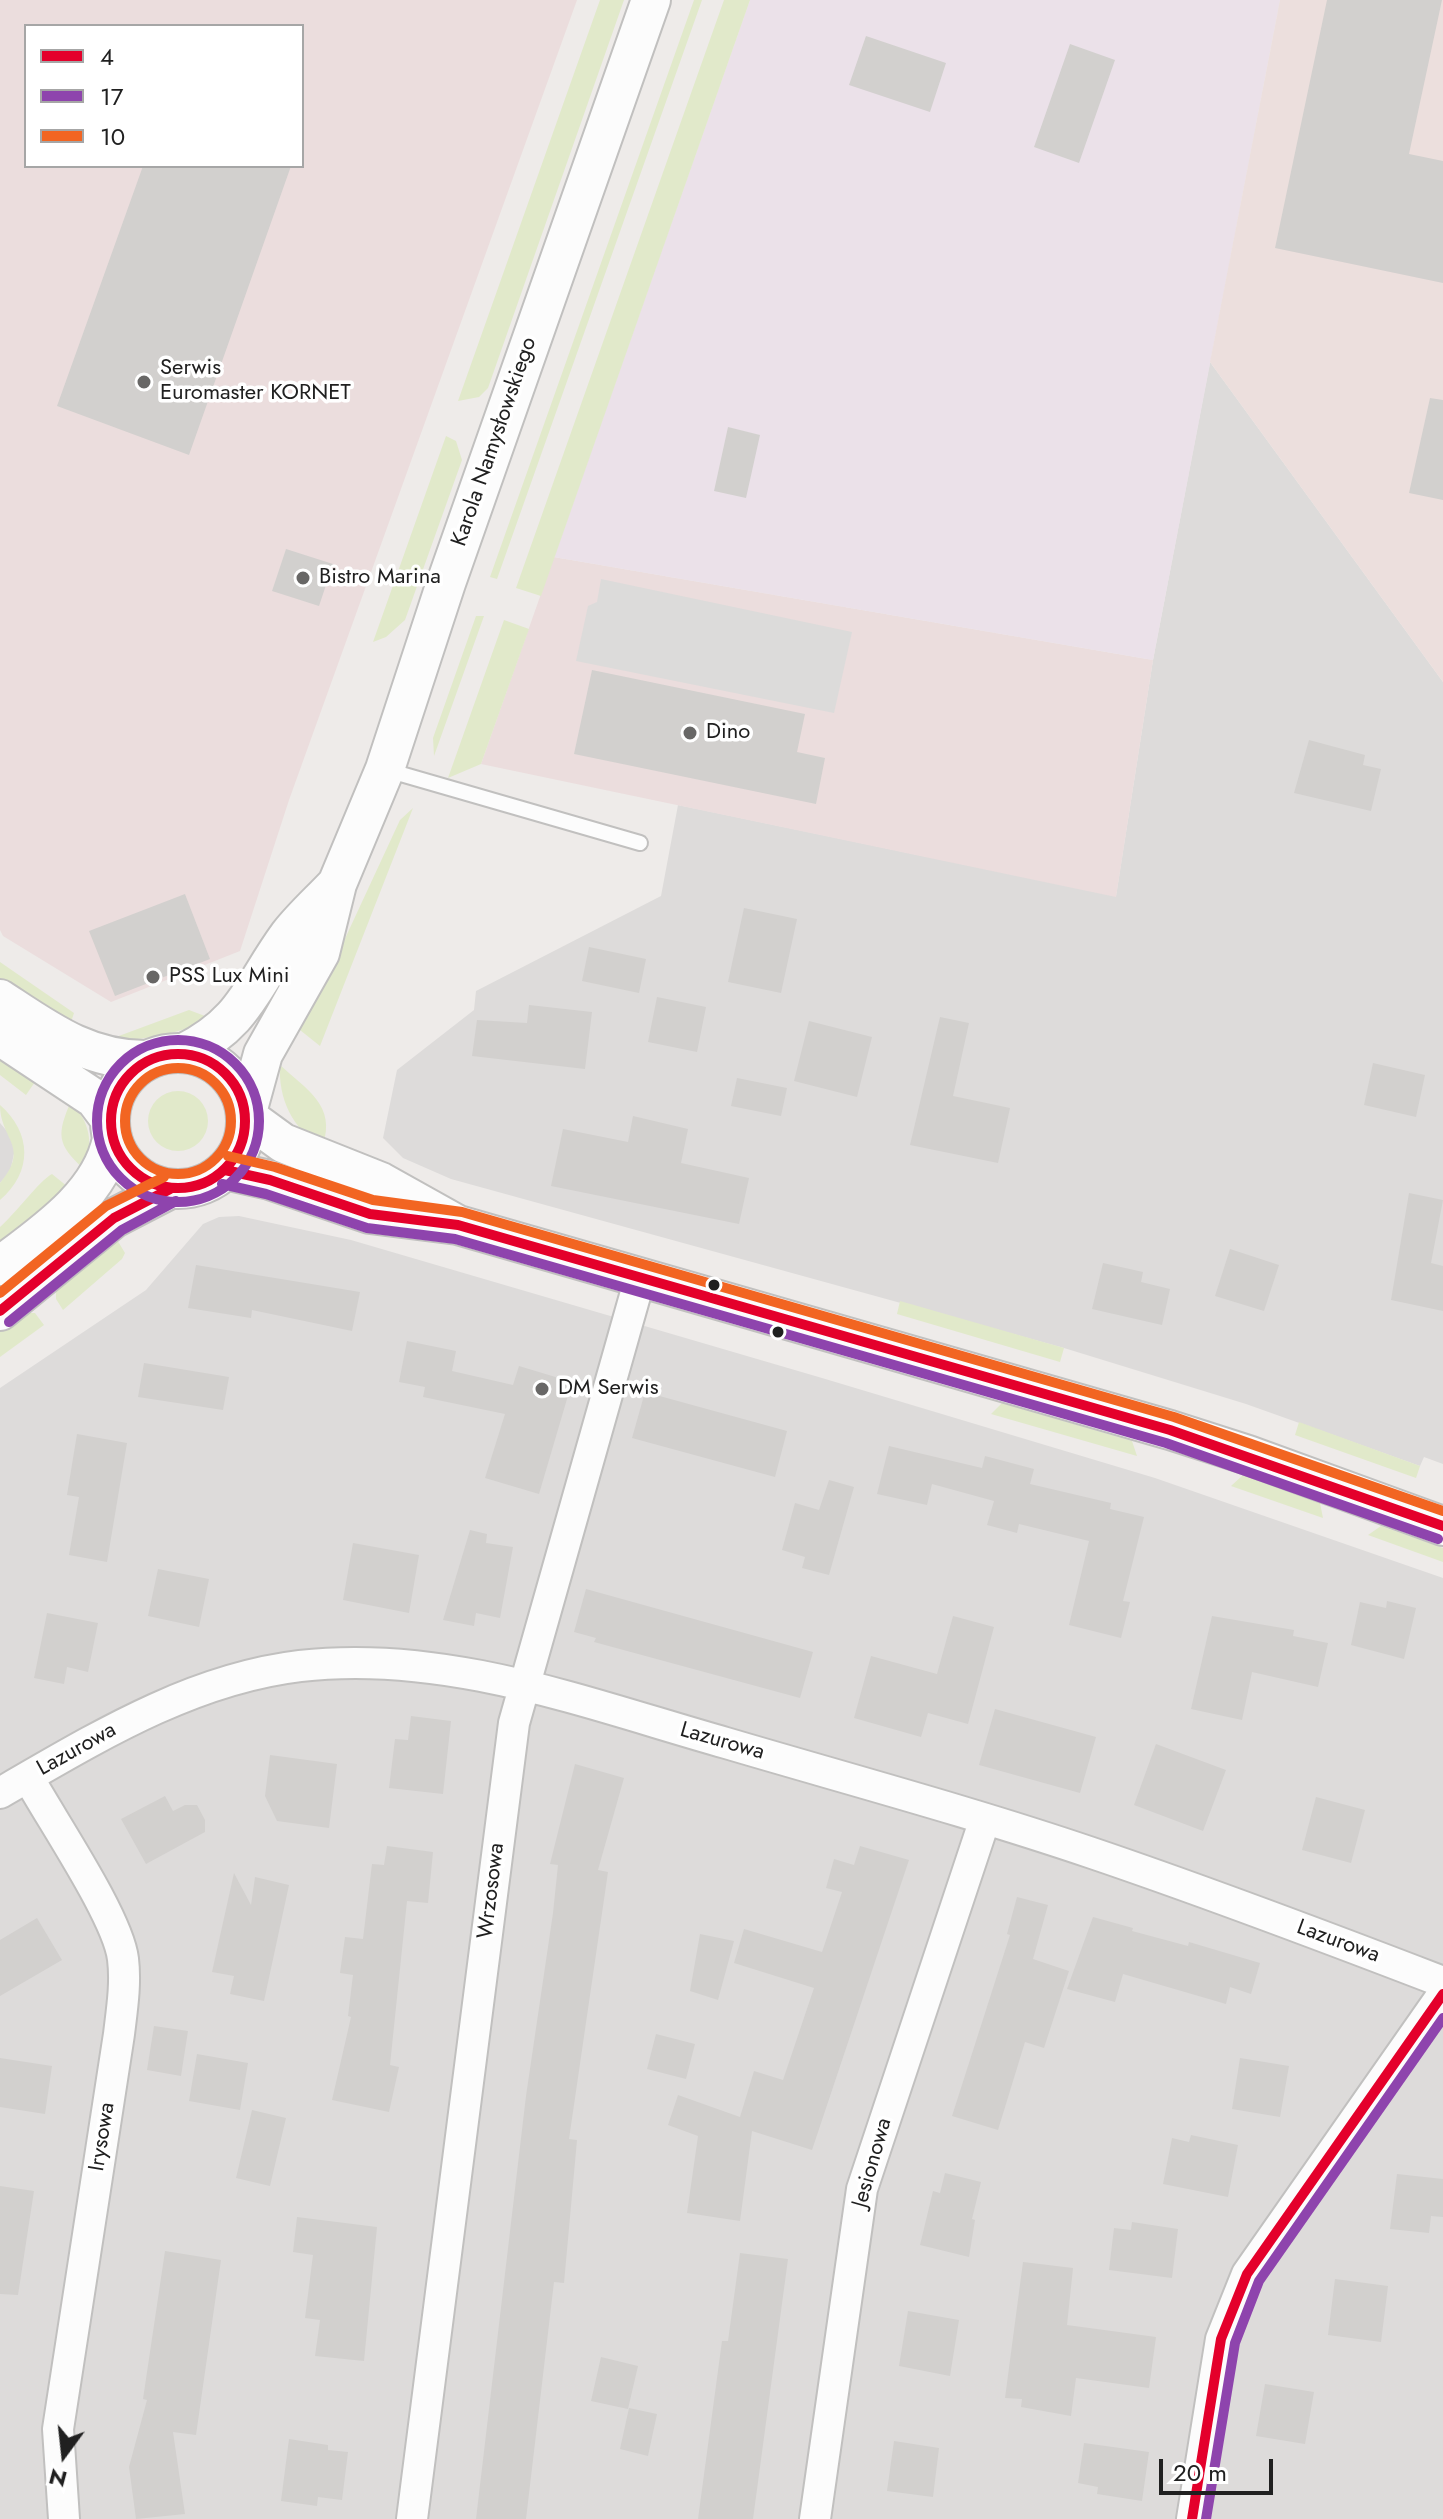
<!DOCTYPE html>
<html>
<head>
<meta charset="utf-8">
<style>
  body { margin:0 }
  #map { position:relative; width:1443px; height:2519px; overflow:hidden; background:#eeebe9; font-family:Jost,sans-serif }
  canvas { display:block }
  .legend { position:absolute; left:24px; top:24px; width:280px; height:144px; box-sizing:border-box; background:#fff; border:2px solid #a6a6a6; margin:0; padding:10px 14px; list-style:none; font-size:24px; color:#202020 }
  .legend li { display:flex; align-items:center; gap:16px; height:40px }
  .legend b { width:40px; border:2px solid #a6a6a6 }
  .north { position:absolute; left:24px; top:2415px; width:80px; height:80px; -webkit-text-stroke:6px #fff; paint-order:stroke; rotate:195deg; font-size:22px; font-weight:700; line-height:32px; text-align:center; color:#202020 }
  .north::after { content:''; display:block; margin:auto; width:28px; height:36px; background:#202020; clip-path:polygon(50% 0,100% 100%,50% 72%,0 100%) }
  .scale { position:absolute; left:1159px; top:2459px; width:114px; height:36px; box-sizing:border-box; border:4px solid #202020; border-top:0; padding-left:10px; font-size:24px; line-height:28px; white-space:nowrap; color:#202020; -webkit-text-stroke:6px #fff; paint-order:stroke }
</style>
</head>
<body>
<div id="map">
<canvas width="1443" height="2519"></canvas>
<ul class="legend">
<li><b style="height:10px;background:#e4002b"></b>4</li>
<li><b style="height:10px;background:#8e44ad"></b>17</li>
<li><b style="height:10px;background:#f26522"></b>10</li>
</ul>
<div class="north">N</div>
<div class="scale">20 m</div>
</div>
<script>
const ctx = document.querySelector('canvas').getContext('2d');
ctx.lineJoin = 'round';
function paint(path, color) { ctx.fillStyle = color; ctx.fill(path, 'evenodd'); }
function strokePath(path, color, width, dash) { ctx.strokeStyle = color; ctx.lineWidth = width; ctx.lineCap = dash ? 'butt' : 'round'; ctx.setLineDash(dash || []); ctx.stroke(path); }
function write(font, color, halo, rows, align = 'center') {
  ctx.font = font + ' Jost,sans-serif'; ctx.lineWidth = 7; ctx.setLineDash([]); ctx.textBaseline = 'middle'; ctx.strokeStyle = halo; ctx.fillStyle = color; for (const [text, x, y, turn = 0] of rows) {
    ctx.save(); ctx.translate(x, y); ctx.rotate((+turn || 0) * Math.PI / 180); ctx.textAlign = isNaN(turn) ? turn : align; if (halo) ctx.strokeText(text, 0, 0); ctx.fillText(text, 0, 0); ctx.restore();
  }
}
const residential = new Path2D(`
  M1210,362L1443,682V1464L1424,1457L1420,1466L1246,1404L1064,1348L451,1179L403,1158L383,1138L397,1070L474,1010L476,991L661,896L678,805L1116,896L1153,660Z
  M0,1123L12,1137L15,1149L10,1172L0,1183Z
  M239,1216L351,1240L822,1378L1155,1478L1443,1578V2519H0V1388L146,1290L203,1224L219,1217Z`);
const commercial = new Path2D(`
  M0,0H577L289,800L240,951L111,1002L3,936L0,930ZM26,26H302V166H26Z
  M554,557L1153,660L1116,897L481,764Z`);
const industrial = new Path2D(`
  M750,0H1280L1153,660L554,557Z`);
const religious = new Path2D(`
  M601,579L852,632L834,713L576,661L588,606L597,602Z`);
const military = new Path2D(`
  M1280,0H1443V682L1210,362Z`);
const grass = new Path2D(`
  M600,0H624L488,388L479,397L458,401Z
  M694,0H702L497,579L490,577Z
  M724,0H750L541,596L516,588Z
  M446,436L456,441L462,460L405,620L386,637L373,642Z
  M476,616H484L434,756L433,738Z
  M504,620L529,629L481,764L448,778Z
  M413,808L320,1046L295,1026L336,958L400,820Z
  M0,962L74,1013L70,1025L0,978Z
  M189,1010L213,1019C178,1033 146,1041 108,1040Z
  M0,1055L37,1079L26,1095L0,1075Z
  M280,1065C307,1090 336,1105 323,1145C292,1131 278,1097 280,1065Z
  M148 1121a30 30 0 1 1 60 0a30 30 0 1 1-60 0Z
  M71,1101C90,1124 94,1141 84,1169C56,1144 57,1134 71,1101Z
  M0,1105C32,1133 33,1172 0,1200V1183C31,1147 0,1139 0,1105Z
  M52,1174L68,1187L0,1247V1227C16,1213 39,1181 52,1174Z
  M116,1238L125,1253L122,1259L63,1310L56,1299V1287Z
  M900,1301L1064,1348L1060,1362L897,1314Z
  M24,1313H35L44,1325L0,1357V1329Z
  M1002,1403L1132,1441L1137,1456L991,1414Z
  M1299,1422L1420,1466L1416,1478L1295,1435Z
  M1243,1475L1320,1503L1323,1518L1231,1486Z
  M1381,1526L1443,1548V1562L1368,1535Z`);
const building = new Path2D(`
  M1327,0H1442L1409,154L1443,161V283L1275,248Z
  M866,36L946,63L930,112L849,85Z
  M1070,44L1115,60L1079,163L1034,147Z
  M143,166H291L189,455L57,406Z
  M1430,398L1443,400V500L1409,493Z
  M728,427L760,435L746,498L714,491Z
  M286,549L333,564L319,606L272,591Z
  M592,670L805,714L797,752L825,758L816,804L574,754Z
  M1309,740L1365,755L1363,765L1381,769L1371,811L1294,793Z
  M185,894L210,959L115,996L89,931Z
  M744,908L797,919L781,993L728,982Z
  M589,947L646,959L639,993L582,981Z
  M657,997L706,1007L697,1052L648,1042Z
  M529,1005L592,1012L585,1069L472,1056L477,1020L527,1023Z
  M940,1017L969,1023L953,1096L1010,1108L998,1163L910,1145Z
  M809,1021L872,1037L857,1097L794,1081Z
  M1373,1063L1425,1075L1416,1117L1364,1105Z
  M737,1078L787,1088L781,1116L731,1106Z
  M633,1116L688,1129L681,1163L749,1178L739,1224L551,1186L563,1129L628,1142Z
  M1409,1193L1443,1200L1431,1263L1443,1266V1311L1391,1300Z
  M1230,1249L1279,1265L1264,1311L1215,1296Z
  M1103,1263L1143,1272L1141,1282L1170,1289L1162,1325L1092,1309Z
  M196,1265L360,1292L352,1331L252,1310L251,1318L188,1308Z
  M407,1341L456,1351L452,1371L513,1385L519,1366L572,1382L539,1494L485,1478L505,1414L423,1397L425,1387L399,1382Z
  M144,1363L229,1377L223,1410L138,1397Z
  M645,1392L787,1431L775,1477L632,1438Z
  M77,1434L127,1443L107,1562L69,1555L79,1497L67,1495Z
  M889,1446L982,1468L985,1456L1034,1469L1030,1484L1111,1503L1110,1509L1144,1517L1123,1601L1130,1602L1121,1638L1069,1625L1089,1541L1019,1524L1017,1533L987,1525L994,1501L932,1484L927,1505L877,1494Z
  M829,1480L854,1487L829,1575L802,1568L805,1557L782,1550L795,1503L819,1510Z
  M470,1530L487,1534L486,1543L513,1547L500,1618L476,1613L474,1626L443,1620Z
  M353,1543L419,1555L409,1613L343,1600Z
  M158,1569L209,1579L199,1627L148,1616Z
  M586,1589L813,1652L800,1698L594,1642L596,1638L574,1632Z
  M1387,1601L1416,1608L1404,1659L1351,1645L1360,1602L1386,1608Z
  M47,1613L98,1623L88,1672L67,1667L64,1684L34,1678Z
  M953,1616L994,1627L968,1724L928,1713L921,1737L854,1718L871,1656L937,1674Z
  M1212,1616L1294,1630L1293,1636L1328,1643L1318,1687L1252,1672L1242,1720L1191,1709Z
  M995,1709L1096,1737L1080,1793L979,1765Z
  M411,1716L451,1721L443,1794L389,1788L395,1739L408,1740Z
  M1156,1744L1226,1770L1203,1831L1134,1805Z
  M270,1755L337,1764L329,1828L277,1821L265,1796Z
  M575,1764L624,1778L598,1870L608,1872L569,2139L577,2140L564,2283L554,2282L526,2519H476L526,2096L553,1913L558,1865L550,1864Z
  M165,1796L173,1811L185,1805H197L205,1820V1832L146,1864L121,1819Z
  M1316,1797L1365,1810L1351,1863L1302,1850Z
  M387,1846L433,1852L428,1903L407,1901L390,2065L399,2067L389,2112L332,2100L351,2017L348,2016L353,1975L340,1973L345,1937L363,1939L372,1864L384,1865Z
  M860,1846L909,1860L812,2150L752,2131L740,2221L687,2213L698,2136L668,2125L678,2095L740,2117L754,2071L783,2080L814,1988L734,1963L744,1929L822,1952L842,1892L826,1888L834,1859L854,1865Z
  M234,1873L251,1905L255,1877L289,1885L264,2001L230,1994L234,1976L212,1972Z
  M1017,1897L1048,1905L1033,1959L1069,1971L1044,2048L1025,2042L998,2130L952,2116L1010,1935L1007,1934Z
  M1093,1917L1133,1928L1132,1931L1188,1946L1189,1942L1260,1963L1251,1994L1230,1987L1226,2004L1123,1974L1115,2002L1067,1989Z
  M37,1918L62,1960L0,1996V1940Z
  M700,1934L734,1941L718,2000L690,1991Z
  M154,2026L188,2031L181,2076L147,2070Z
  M656,2034L695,2044L686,2079L647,2069Z
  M197,2054L248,2063L240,2110L189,2101Z
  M0,2058L52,2066L45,2114L0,2107Z
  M1240,2058L1289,2066L1280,2117L1232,2109Z
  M252,2110L286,2118L270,2186L236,2178Z
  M1191,2135L1238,2145L1228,2197L1163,2184L1172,2138L1189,2142Z
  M945,2173L981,2182L972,2219L975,2220L969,2257L920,2245L933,2191L940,2193Z
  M1397,2174L1443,2179V2217L1431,2216L1429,2233L1390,2229Z
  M0,2186L34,2191L18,2295L0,2294Z
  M297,2217L377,2227L364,2361L315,2356L320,2320L305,2318L313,2255L293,2252Z
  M1132,2222L1178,2229L1172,2278L1109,2270L1114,2228L1131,2230Z
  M165,2251L221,2260L196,2435L173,2432L185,2514L136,2519L129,2467L147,2400L143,2399Z
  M740,2253L788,2259L753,2519H698L722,2341H728Z
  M1023,2262L1073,2268L1067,2325L1156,2337L1149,2388L1076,2378L1071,2416L1021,2407L1022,2399L1005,2398Z
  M1335,2279L1388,2286L1381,2342L1328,2335Z
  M908,2311L959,2320L950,2376L899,2366Z
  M601,2357L638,2366L628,2409L591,2401Z
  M1265,2384L1314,2392L1305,2444L1256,2436Z
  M629,2408L657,2414L648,2456L620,2449Z
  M289,2439L328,2445V2450L348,2452L342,2500L318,2497L317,2506L281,2501Z
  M894,2441L939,2448L933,2497L887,2491Z
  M1084,2443L1149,2452L1142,2501L1097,2494L1098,2487L1078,2483Z`);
const service = new Path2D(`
  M387,770L640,843`);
const minor = new Path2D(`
  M28,1777C51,1819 118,1917 123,1959C126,1984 122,2009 119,2034L58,2429L64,2519
  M0,1793C94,1739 190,1679 300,1666C446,1649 588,1704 726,1743C848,1779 971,1812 1092,1853C1210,1893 1326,1937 1443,1982
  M412,2519L514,1723L640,1278
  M815,2519L862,2189L985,1819
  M1192,2519L1221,2339L1247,2274L1443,1994`);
const tertiary = new Path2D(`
  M0,999C47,1030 88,1061 148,1060
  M0,1036L95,1099L110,1119
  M184,1053C246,1022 251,987 289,935C302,918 320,902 335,886
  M110 1121a68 68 0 1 1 136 0a68 68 0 1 1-136 0Z
  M225,1170L270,1180L370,1214L458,1225L1170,1430L1248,1455L1443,1526
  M458,1225L381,1182L283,1143L246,1116L263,1054L320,953L337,884L385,769L446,583L651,0
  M0,1266C44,1233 101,1195 112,1139
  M0,1311L114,1218L170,1189`);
const bus1 = new Path2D(`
  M111 1121a67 67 0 1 1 134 0a67 67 0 1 1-134 0Z
  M225,1170L270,1180L370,1214L458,1225L1170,1430L1443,1526
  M0,1311L114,1218L170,1189
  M1192,2519L1221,2339L1247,2274L1443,1994`);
const bus2 = new Path2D(`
  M97 1121a81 81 0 1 1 162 0a81 81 0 1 1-162 0Z
  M222,1184L266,1194L367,1228L455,1239L1166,1443L1438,1539
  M9,1322L122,1230L176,1201
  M1206,2519L1235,2343L1259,2281L1443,2018`);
const bus3 = new Path2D(`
  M125 1121a53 53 0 1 1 106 0a53 53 0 1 1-106 0Z
  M228,1156L275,1167L373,1200L462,1212L1174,1417L1443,1511
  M0,1293L106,1206L164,1177`);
const markers = [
  [144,382,8,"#686766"],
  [303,578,8,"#686766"],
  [690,733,8,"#686766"],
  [153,977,8,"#686766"],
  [714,1285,7,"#202020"],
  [778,1332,7,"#202020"],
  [542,1389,8,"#686766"]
];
const poiNames = [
  ["Serwis",160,369],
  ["Euromaster KORNET",160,394],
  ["Bistro Marina",319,578],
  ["Dino",706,733],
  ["PSS Lux Mini",169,977],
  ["DM Serwis",558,1389]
];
const streetNames = [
  ["Karola Namysłowskiego",495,442,-71],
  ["Lazurowa",722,1742,16],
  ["Lazurowa",77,1750,-29],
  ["Wrzosowa",492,1891,-83],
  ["Lazurowa",1338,1942,20],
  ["Irysowa",103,2137,-81],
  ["Jesionowa",873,2163,-74]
];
paint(residential, '#dddbda');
paint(commercial, '#ebdddd');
paint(industrial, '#ebe1e9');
paint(religious, '#dcdbda');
paint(military, '#ecdfdd');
paint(grass, '#e1e9ca');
paint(building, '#d2d0ce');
strokePath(service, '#c1c0bf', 18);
strokePath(minor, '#c1c0bf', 34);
strokePath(tertiary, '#c1c0bf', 42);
strokePath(service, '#fcfcfc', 14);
strokePath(minor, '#fcfcfc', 30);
strokePath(tertiary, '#fcfcfc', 38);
strokePath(bus1, '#e4002b', 10);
strokePath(bus2, '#8e44ad', 10);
strokePath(bus3, '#f26522', 10);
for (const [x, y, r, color] of markers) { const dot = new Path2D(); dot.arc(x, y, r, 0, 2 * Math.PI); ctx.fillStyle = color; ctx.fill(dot); strokePath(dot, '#fff', 3); }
write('22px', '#202020', '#fff', poiNames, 'left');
write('22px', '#202020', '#fff', streetNames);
</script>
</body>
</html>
